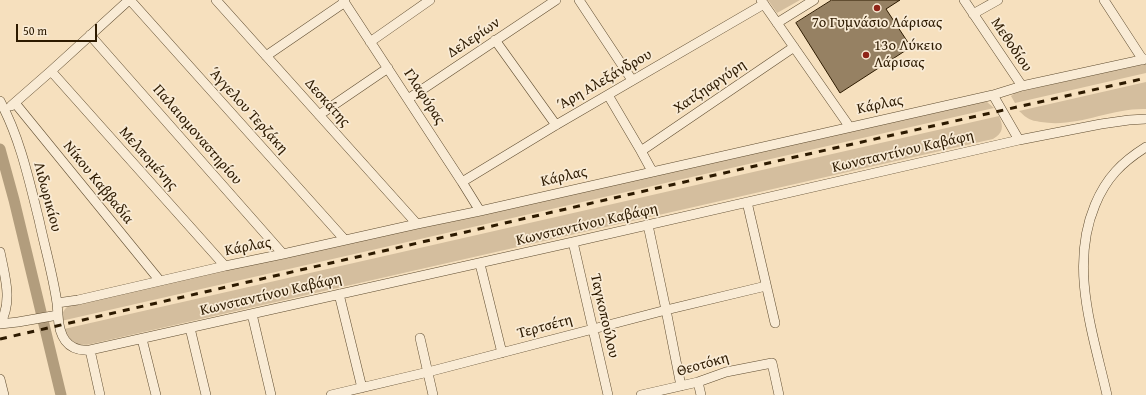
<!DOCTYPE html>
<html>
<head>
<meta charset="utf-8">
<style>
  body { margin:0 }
  #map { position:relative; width:1146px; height:395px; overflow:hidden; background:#f6e0be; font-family:"Gentium Book Plus",serif }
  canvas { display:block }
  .scale { position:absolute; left:16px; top:24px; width:81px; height:18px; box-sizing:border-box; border:2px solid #2d1a00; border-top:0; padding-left:5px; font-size:12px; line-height:14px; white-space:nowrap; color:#2d1a00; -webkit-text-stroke:3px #f9ebd5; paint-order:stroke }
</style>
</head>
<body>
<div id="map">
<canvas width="1146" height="395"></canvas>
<div class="scale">50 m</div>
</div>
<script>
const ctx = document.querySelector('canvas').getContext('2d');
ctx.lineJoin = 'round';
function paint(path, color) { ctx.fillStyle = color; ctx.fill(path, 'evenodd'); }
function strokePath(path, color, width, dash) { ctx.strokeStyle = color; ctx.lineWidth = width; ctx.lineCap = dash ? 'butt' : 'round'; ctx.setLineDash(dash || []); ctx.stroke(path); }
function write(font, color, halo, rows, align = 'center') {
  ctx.font = font + ' "Gentium Book Plus",serif'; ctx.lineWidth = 3.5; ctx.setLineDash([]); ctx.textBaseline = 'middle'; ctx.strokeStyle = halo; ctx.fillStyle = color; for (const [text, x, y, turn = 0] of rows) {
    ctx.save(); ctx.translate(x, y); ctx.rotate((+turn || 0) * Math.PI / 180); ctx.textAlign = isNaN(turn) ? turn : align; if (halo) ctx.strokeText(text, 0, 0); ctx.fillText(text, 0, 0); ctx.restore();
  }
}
const green = new Path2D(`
  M768,0H800L777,13Z
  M1146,63V73L1015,103L1011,96L1015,93Z
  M1146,82V109C1110,108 1077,128 1041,122C1036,121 1031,121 1026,117C1024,116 1022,113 1019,111Z
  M981,102H987L994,108L61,321C62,312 64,308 72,304Z
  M999,116C1004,127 1003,133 993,139L91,344C75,347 71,342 64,329Z`);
const canal = new Path2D(`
  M0,149L14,200L61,395`);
const building = new Path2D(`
  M832,0H900L886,9L911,47L840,93L796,23Z`);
const minor = new Path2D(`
  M130,0L345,240
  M216,0L417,224
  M343,0L462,182L480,211
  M579,0L632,80
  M761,0L849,126
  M964,0L1022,86
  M1104,0L1143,60
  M973,14L998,0
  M777,23L814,0
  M90,35L283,254
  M495,40L556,125
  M370,42L430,0
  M266,56L345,2
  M51,71L225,266
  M608,95L641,151L652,171
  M993,95L1019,140
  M408,99L556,0
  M0,101C20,138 29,180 39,220C45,248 53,275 57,303
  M15,103L160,281
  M11,106L51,71L129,0
  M319,115L388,68
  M641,151L794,47
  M462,182L556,125L764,4
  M747,202L775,323
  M648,225L666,310L681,386
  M573,242L608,395
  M0,252C5,277 13,301 0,324
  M480,264L502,353
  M339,294L362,388
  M252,314L271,395
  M58,315C59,335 66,352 90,350L573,242L1019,140L1101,124L1129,120L1146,119
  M0,324L18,322L58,315L57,303L78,300L225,266L283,254L417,224L480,211L993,95L1022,86L1146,59
  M190,328L206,395
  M420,338L433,395
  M142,339L156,395
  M90,350L100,395
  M0,379L4,395
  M698,382L701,395
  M331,395L428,372L666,310L766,286
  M641,395L698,382L726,372L772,363L779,395
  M1107,395C1093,333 1069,267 1095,205C1106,178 1122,162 1146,147`);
const rail = new Path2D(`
  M0,339L653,189L1146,78`);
const markers = [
  [877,8,4,"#8f2418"],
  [866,55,4,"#8f2418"]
];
const poiNames = [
  ["7ο Γυμνάσιο Λάρισας",877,23],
  ["13ο Λύκειο",874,46,"left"],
  ["Λάρισας",874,63,"left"]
];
const streetNames = [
  ["Δελερίων",474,38,-34],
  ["Μεθοδίου",1011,45,56],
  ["Άρη Αλεξάνδρου",605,80,-30],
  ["Χατζηαργύρη",710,87,-34],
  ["Γλαφύρας",424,97,57],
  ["Δεσκάτης",327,103,48],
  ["Κάρλας",880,105,-12],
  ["Άγγελου Τερζάκη",248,111,48],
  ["Παλαιομοναστηρίου",197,135,49],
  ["Κωνσταντίνου Καβάφη",903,152,-13],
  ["Μελπομένης",148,159,48],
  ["Κάρλας",564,177,-13],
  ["Νίκου Καββαδία",98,183,51],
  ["Λιδωρικίου",47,197,75],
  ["Κωνσταντίνου Καβάφη",587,225,-13],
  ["Κάρλας",248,247,-11],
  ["Κωνσταντίνου Καβάφη",271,295,-13],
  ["Ταγκοπούλου",604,316,77],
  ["Τερτσέτη",545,327,-15],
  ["Θεοτόκη",703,365,-16]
];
paint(green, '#d4be9e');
strokePath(canal, '#b29d7d', 11);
paint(building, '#968163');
strokePath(building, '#2d1a00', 1);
strokePath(minor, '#5f4c30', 10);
strokePath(minor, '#f9ebd5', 9);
strokePath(rail, '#2d1a00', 3, [7, 7]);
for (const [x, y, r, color] of markers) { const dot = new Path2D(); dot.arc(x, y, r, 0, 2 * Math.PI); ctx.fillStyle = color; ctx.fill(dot); strokePath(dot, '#f9ebd5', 1.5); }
write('15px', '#2d1a00', '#f9ebd5', poiNames);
write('15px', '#2d1a00', '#f9ebd5', streetNames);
</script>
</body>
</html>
